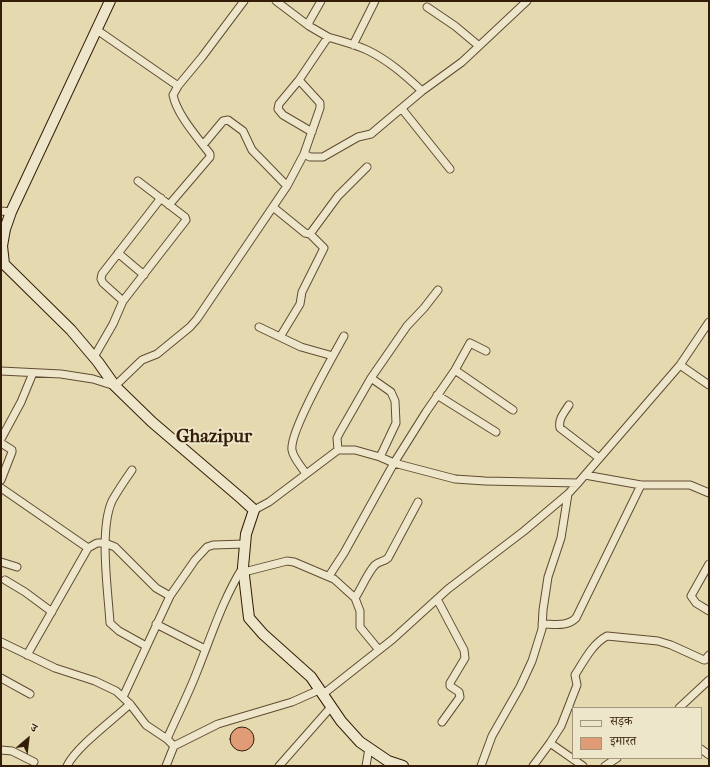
<!DOCTYPE html>
<html>
<head>
<meta charset="utf-8">
<style>
  body { margin:0 }
  #map { position:relative; width:710px; height:767px; overflow:hidden; background:#e5d9af; font-family:"IM FELL French Canon","Noto Serif Devanagari",serif }
  canvas { display:block }
  .frame { position:absolute; inset:0; border:2px solid #331d08; pointer-events:none }
  .legend { position:absolute; left:572px; top:707px; width:130px; height:52px; box-sizing:border-box; background:#eee6cb; border:1px solid #a3967d; margin:0; padding:5px 7px; list-style:none; font-size:12px; color:#331d08 }
  .legend li { display:flex; align-items:center; gap:8px; height:20px }
  .legend b { width:20px; border:1px solid #a3967d }
  .north { position:absolute; left:8px; top:719px; width:40px; height:40px; -webkit-text-stroke:3px #eee6cb; paint-order:stroke; rotate:28deg; font-size:11px; font-weight:700; line-height:16px; text-align:center; color:#331d08 }
  .north::after { content:''; display:block; margin:auto; width:14px; height:18px; background:#331d08; clip-path:polygon(50% 0,100% 100%,50% 72%,0 100%) }
</style>
</head>
<body>
<div id="map">
<canvas width="710" height="767"></canvas>
<div class="frame"></div>
<ul class="legend">
<li><b style="height:5px;background:#eee6cb"></b>सड़क</li>
<li><b style="height:11px;background:#e09c76"></b>इमारत</li>
</ul>
<div class="north">उ</div>
</div>
<script>
const ctx = document.querySelector('canvas').getContext('2d');
ctx.lineJoin = 'round';
function paint(path, color) { ctx.fillStyle = color; ctx.fill(path, 'evenodd'); }
function strokePath(path, color, width, dash) { ctx.strokeStyle = color; ctx.lineWidth = width; ctx.lineCap = dash ? 'butt' : 'round'; ctx.setLineDash(dash || []); ctx.stroke(path); }
function write(font, color, halo, rows, align = 'center') {
  ctx.font = font + ' "IM FELL French Canon",serif'; ctx.lineWidth = 4; ctx.setLineDash([]); ctx.textBaseline = 'middle'; ctx.strokeStyle = halo; ctx.fillStyle = color; for (const [text, x, y, turn = 0] of rows) {
    ctx.save(); ctx.translate(x, y); ctx.rotate((+turn || 0) * Math.PI / 180); ctx.textAlign = isNaN(turn) ? turn : align; if (halo) ctx.strokeText(text, 0, 0); ctx.fillText(text, 0, 0); ctx.restore();
  }
}
const building = new Path2D(`
  M230 739a12 12 0 1 1 24 0a12 12 0 1 1-24 0Z`);
const street = new Path2D(`
  M276,1L309,26
  M427,7L455,26L479,46
  M97,30L178,86
  M353,45L375,1
  M299,80L279,104L278,109L283,115L312,132
  M422,91L462,62L527,1
  M402,109L450,169
  M203,145L223,121L228,120L243,131L252,150L287,186
  M304,154L310,157H323L358,137L371,134L422,91C405,75 388,60 367,50C354,44 341,41 328,37
  M169,205L210,157V154C198,138 177,115 173,95L178,86L202,57L244,1
  M273,207L305,233L310,234L338,196L367,167
  M1,211L11,212
  M118,253L144,275
  M123,301L103,283L101,279L102,274L161,198
  M259,327L301,347L333,356
  M280,337L300,304L302,292L324,248L310,234
  M94,357L113,324L123,301L186,220L185,217L138,181
  M680,365L709,385
  M455,370L513,410
  M1,371L61,374L93,379L115,386L142,360L157,354L190,327L197,319L287,186L304,154L320,108V103L299,80L328,37L309,26V22L321,1
  M371,378L391,392L395,401L396,423L380,457
  M437,395L496,432
  M569,405C564,413 558,419 560,428L599,458
  M1,439L21,402L33,373
  M1,443L12,450V452L1,480
  M338,450L337,438L340,432L371,378L407,326L424,308L438,290
  M132,470C125,480 118,490 112,501C99,530 108,590 110,623L119,631L146,646
  M306,474C302,467 293,458 292,450C289,432 333,356 344,336
  M585,475L641,485H690L709,493
  M1,488L88,548
  M254,510L269,502L338,450H355L380,457L394,463L455,479L485,481L578,483L680,365L709,322
  M1,562L17,567
  M709,564L691,596L696,603L709,611
  M244,572L287,561L294,562L334,579L355,598C361,589 368,572 375,565C379,561 384,562 388,558L418,502
  M329,576L344,553L394,463L426,412L455,370L470,343L486,351
  M5,580L25,592L52,612
  M355,598L360,611V627L379,650
  M437,599L464,650L465,658L450,683V686L459,692L460,697L442,722
  M156,624L205,649
  M542,624C555,624 567,627 576,618L641,485
  M1,642L55,668L95,681L116,691L130,704L146,725L167,739
  M27,655L88,548L97,543H105L115,547L156,588L170,596
  M1,678L30,694
  M322,695L393,639L448,589L524,531L568,494L578,483
  M123,697L170,596L195,560L207,547L213,545L245,544
  M679,708L709,680
  M550,743L583,766
  M174,746L218,724L292,702L319,690
  M701,749L709,755
  M1,750L12,751L34,762
  M67,766C76,747 113,720 130,704
  M166,766L174,746L167,739C177,716 189,693 198,669C212,634 223,599 243,567
  M279,766L331,707
  M366,766L369,748
  M481,766L492,736L520,687L532,661L542,629L543,610L548,577L561,538L568,494
  M533,766L550,743L561,726L577,685L575,675C584,661 592,644 607,636L658,641L671,645L704,660H705L709,655
  M605,766L617,758`);
const secondary = new Path2D(`
  M110,1L11,212L5,229L2,246L4,264L71,330L98,362L115,386L152,422L242,499L254,510L246,534L243,567L249,618L263,634L311,677L341,721L360,742L388,761L403,766`);
const townNames = [
  ["Ghazipur",214,437]
];
paint(building, '#e09c76');
strokePath(building, '#331d08', 1);
strokePath(street, '#604c32', 9);
strokePath(secondary, '#331d08', 12);
strokePath(street, '#eee6cb', 7);
strokePath(secondary, '#eee6cb', 10);
write('bold 19px', '#331d08', '#eee6cb', townNames);
</script>
</body>
</html>
